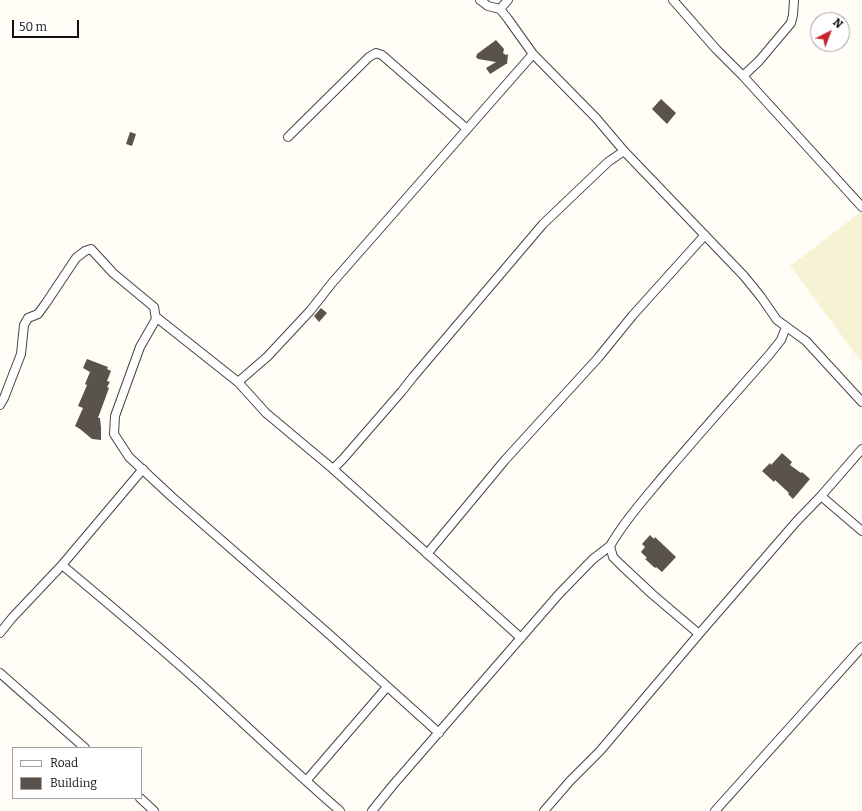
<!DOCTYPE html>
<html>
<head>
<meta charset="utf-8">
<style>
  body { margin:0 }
  #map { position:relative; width:862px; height:811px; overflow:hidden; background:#fffdf5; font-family:Bitter,serif }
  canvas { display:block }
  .legend { position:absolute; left:12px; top:747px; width:130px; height:52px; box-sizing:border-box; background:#fff; border:1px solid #a0a0a0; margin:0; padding:5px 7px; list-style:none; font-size:12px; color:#111 }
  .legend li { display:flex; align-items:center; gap:8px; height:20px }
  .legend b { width:20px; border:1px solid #a0a0a0 }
  .north { position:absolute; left:810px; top:12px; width:40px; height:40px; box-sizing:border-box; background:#fff; border:1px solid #a0a0a0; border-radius:50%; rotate:42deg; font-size:11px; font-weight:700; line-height:16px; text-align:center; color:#111 }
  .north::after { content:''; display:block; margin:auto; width:14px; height:18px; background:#c4262e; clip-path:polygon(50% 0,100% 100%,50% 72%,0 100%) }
  .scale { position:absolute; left:12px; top:20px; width:67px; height:18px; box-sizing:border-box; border:2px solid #111; border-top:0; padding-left:5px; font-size:12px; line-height:14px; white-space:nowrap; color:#111; -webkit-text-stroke:3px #fff; paint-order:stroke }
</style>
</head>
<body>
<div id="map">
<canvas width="862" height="811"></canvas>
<ul class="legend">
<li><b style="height:5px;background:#fff"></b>Road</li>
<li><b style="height:11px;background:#5a524d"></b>Building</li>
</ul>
<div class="north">N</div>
<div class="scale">50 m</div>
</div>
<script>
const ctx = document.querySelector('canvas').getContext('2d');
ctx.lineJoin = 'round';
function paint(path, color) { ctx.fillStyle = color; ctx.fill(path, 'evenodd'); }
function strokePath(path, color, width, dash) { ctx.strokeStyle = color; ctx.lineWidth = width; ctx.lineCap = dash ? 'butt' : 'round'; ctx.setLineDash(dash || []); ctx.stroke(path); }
const farmland = new Path2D(`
  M862,211V363L790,266Z`);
const building = new Path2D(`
  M496,40L504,49L503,53L506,55L508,54L507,64H506L490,74L486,68L496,62L478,59L476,57L477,54Z
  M661,99L676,113L667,124L652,109Z
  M130,132L136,134L132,146L126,144Z
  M321,308L327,313L319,322L314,316Z
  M87,359L108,367L107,369L111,371L107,381L110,382L107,387L109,388L98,418H100L101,428V440L92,439L80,429L75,426L83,408L78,406L87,385L85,384L90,372L83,368Z
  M782,453L792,462L790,465L801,473L802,472L810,479L793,499L788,494L789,493L775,480L774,482L762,471L770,463L771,465Z
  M650,535L654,539L655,537L676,557L662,572L656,567L655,568L645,559L647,558L641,552L645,547L642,544Z`);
const minor = new Path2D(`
  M480,0L488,6L500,9L508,19L533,54L596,118L624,151L744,276L761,297L777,320L806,341L862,402
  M673,0L716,49L743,76L759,61L791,23L793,15L794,0
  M500,9L508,0
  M743,76L862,207
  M288,137L369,57L376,53L382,55L467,129
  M156,317L238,382L266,413L333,469L521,638
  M238,382L267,357L310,311L332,283L533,54
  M0,405L4,398L21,354L24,325L28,318L38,314L46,303L76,258L85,251L91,249L113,273L154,307L156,319L140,347L115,416L114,434L129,457L172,497L330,635L439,733
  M333,469L343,459L402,391L413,377L543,224L608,162L624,151
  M821,496L862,531
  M427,554L505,460L598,358L633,315L705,235
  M62,565C110,605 159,646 205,688C250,729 294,771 340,811
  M0,633L12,618L62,565L143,469
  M699,634L652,594L621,565L613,557L610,546C625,520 646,497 665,474C699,434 734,395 769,355L781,340L786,327
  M0,673L85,748
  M306,781L387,687
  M140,798L154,811
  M372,811L393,785L559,594L593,559L610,546
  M544,811L570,781L600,751L699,634L796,522L821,496L862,449
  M715,811L862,647`);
paint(farmland, '#f6f3d4');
paint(building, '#5a524d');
strokePath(minor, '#444', 10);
strokePath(minor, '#fff', 8);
</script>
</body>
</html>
